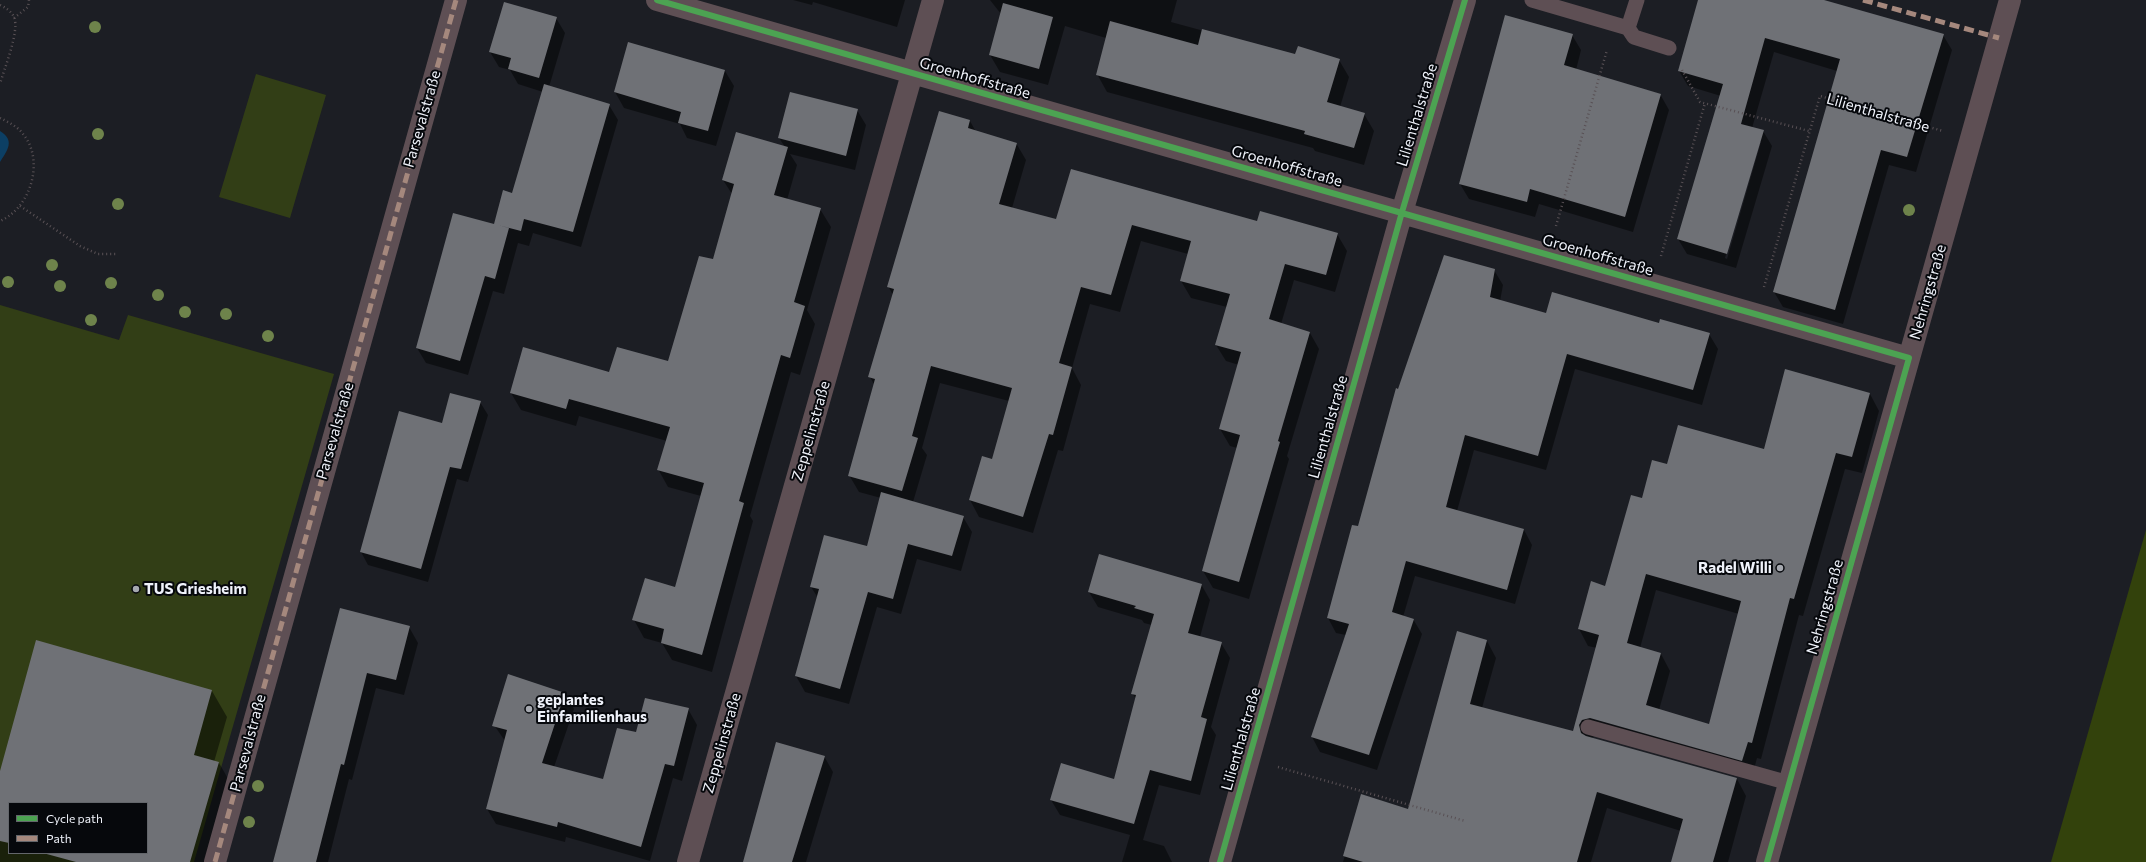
<!DOCTYPE html>
<html>
<head>
<meta charset="utf-8">
<style>
  body { margin:0 }
  #map { position:relative; width:2146px; height:862px; overflow:hidden; background:#1c1e24; font-family:Commissioner,sans-serif }
  canvas { display:block }
  .legend { position:absolute; left:8px; top:802px; width:140px; height:52px; box-sizing:border-box; background:#06080c; border:1px solid #63666b; margin:0; padding:5px 7px; list-style:none; font-size:12px; color:#eff2fa }
  .legend li { display:flex; align-items:center; gap:8px; height:20px }
  .legend b { width:20px; border:1px solid #63666b }
</style>
</head>
<body>
<div id="map">
<canvas width="2146" height="862"></canvas>
<ul class="legend">
<li><b style="height:5px;background:#4ca352"></b>Cycle path</li>
<li><b style="height:5px;background:#a5887d"></b>Path</li>
</ul>
</div>
<script>
const ctx = document.querySelector('canvas').getContext('2d');
ctx.lineJoin = 'round';
function paint(path, color) { ctx.fillStyle = color; ctx.fill(path, 'evenodd'); }
function strokePath(path, color, width, dash) { ctx.strokeStyle = color; ctx.lineWidth = width; ctx.lineCap = dash ? 'butt' : 'round'; ctx.setLineDash(dash || []); ctx.stroke(path); }
function write(font, color, halo, rows, align = 'center') {
  ctx.font = font + ' Commissioner,sans-serif'; ctx.lineWidth = 4; ctx.setLineDash([]); ctx.textBaseline = 'middle'; ctx.strokeStyle = halo; ctx.fillStyle = color; for (const [text, x, y, turn = 0] of rows) {
    ctx.save(); ctx.translate(x, y); ctx.rotate((+turn || 0) * Math.PI / 180); ctx.textAlign = isNaN(turn) ? turn : align; if (halo) ctx.strokeText(text, 0, 0); ctx.fillText(text, 0, 0); ctx.restore();
  }
}
const green = new Path2D(`
  M256,74L326,95L290,218L219,197Z
  M0,305L119,340L128,315L334,374L194,862H0ZM9,803H147V853H9Z`);
const forest = new Path2D(`
  M2146,530V862H2051Z`);
const water = new Path2D(`
  M0,131C15,140 8,150 0,162Z`);
const shadow = new Path2D(`
  M793,0H905L897,27L813,2L812,5Z
  M990,0H1177L1171,22L1296,56L1339,60L1349,77L1340,107L1364,114L1374,131L1364,165L1315,151L1313,148L1107,92L1097,74L1106,38L1065,26L1048,85L1000,72L990,55L1001,14Z
  M1699,0H1821L1943,35L1952,50L1916,172L1889,165L1843,324L1783,307L1774,292L1837,71L1774,52L1752,128L1763,131L1772,146L1736,268L1687,254L1678,239L1721,96L1688,86L1679,71ZM1759,142H1761L1727,259L1725,258Z
  M556,18L565,33L549,87L609,105L618,120L581,247L533,233L529,246L518,243L504,294L493,291L468,375L426,363L417,348L496,226V224L513,194L543,92L518,84L510,70L499,67L490,52Z
  M1572,35L1581,50L1576,70L1660,94L1669,110L1633,232L1539,204L1535,217L1469,199L1460,184Z
  M629,43L725,71L734,86L716,146L687,138L680,124L624,108L615,92Z
  M857,110L866,125L855,170L790,154L797,165L787,200L820,209L831,227L807,310L815,324L800,375L791,372L750,516L753,521L712,672L672,660L662,643L644,638L634,620L675,588L701,496L668,487L658,469L667,441L579,416L576,426L521,410L511,393L669,363L713,261L732,194L723,180L785,147L779,138Z
  M970,121L976,132L1016,143L1026,160L1012,208L1057,220L1258,222L1337,234L1347,251L1335,292L1294,280L1281,324L1310,333L1319,349L1287,456L1289,459L1249,599L1213,588L1203,571L1237,448L1230,446L1220,429L1239,365L1226,361L1216,345L1227,307L1191,298L1181,281L1188,254L1141,241L1120,312L1090,304L1072,368L1081,385L1063,451L1058,450L1033,533L979,517L970,500L993,460L1009,401L940,383L922,448L927,455L913,502L963,517L972,532L961,571L917,559L901,614L877,607L849,704L805,692L796,676L818,598L811,587L867,547L881,498L859,492L849,475L875,386L870,377L893,295L888,286Z
  M1494,270L1503,285L1500,301L1547,314L1660,324L1709,334L1718,349L1702,405L1575,369L1546,470L1474,450L1457,511L1524,530L1532,545L1515,604L1415,576L1403,617L1413,619L1422,634L1377,770L1320,752L1312,737L1346,635L1336,633L1328,618L1359,528L1399,390Z
  M1870,394L1879,411L1862,473L1845,469L1803,616L1799,615L1761,759L1757,758L1752,777L1595,735L1592,738L1737,779L1746,796L1728,862H1672L1681,831L1607,808L1591,862H1343L1362,796L1409,810L1487,641L1496,658L1482,708L1573,733L1597,648L1588,646L1579,629L1592,583L1606,587L1642,499L1668,466L1764,451ZM1656,590L1739,614L1709,725L1659,710L1670,671L1661,654L1640,648Z
  M480,402L488,415L468,482L457,479L428,582L368,565L361,552L442,424Z
  M1201,584L1210,600L1200,637L1221,643L1230,658L1211,727L1216,735L1200,795L1159,785L1143,840L1164,846L1172,862H1122L1130,835L1060,815L1051,800L1114,780L1136,699L1132,693L1152,625L1144,623L1142,620L1098,607L1089,592Z
  M341,609L409,627L418,643L404,695L376,688L352,780L349,779L328,862H273Z
  M212,691L227,717L214,762L219,763L234,789L213,862H0V775ZM9,803H147V853H9Z
  M565,693L574,709L554,767L604,780L637,734L688,709L697,725L682,781L673,778L650,861L566,837L565,842L496,824L487,809L505,741L494,725Z
  M824,756L833,772L806,862H744Z`);
const building = new Path2D(`
  M1698,0H1824L1944,34L1907,157L1881,150L1835,310L1773,292L1840,59L1765,38L1741,124L1764,130L1727,254L1677,239L1723,84L1678,71Z
  M504,2L557,17L539,78L508,69L511,58L489,52Z
  M1003,3L1053,17L1039,69L989,55Z
  M1505,15L1573,34L1564,65L1661,94L1625,217L1530,189L1527,202L1459,184Z
  M1110,21L1198,45L1202,29L1295,54L1298,46L1340,59L1327,102L1365,113L1354,148L1304,134L1305,131L1096,75Z
  M628,42L725,70L708,131L678,123L681,112L614,92Z
  M544,84L610,104L573,232L524,219L521,231L494,224L503,190L512,193Z
  M790,92L858,109L846,156L778,138Z
  M939,111L970,120L968,128L1017,143L999,204L1056,219L1071,169L1257,221L1260,211L1338,233L1326,275L1285,264L1269,319L1310,332L1278,441L1280,442L1239,582L1202,571L1240,435L1219,429L1241,352L1215,345L1230,294L1180,281L1191,241L1132,225L1111,295L1081,287L1059,363L1072,367L1053,435L1049,434L1023,517L969,500L982,456L992,459L1012,388L931,366L912,436L918,438L902,491L848,476L875,379L868,377L894,289L887,287Z
  M736,132L788,147L774,195L821,208L794,302L805,306L790,358L781,355L739,501L744,503L702,655L661,643L664,629L632,620L645,578L675,587L704,483L657,470L670,427L569,399L566,409L510,393L523,347L609,372L617,347L668,361L699,256L713,259L734,184L722,180Z
  M453,213L509,228L495,279L485,276L460,361L416,348Z
  M1444,255L1495,269L1490,297L1546,313L1552,292L1659,323L1660,319L1710,333L1693,390L1567,354L1538,456L1465,435L1446,507L1524,529L1507,590L1406,561L1392,612L1414,619L1369,755L1311,737L1349,624L1327,618L1352,525L1358,526L1396,388L1398,389Z
  M1785,369L1870,393L1852,457L1836,453L1794,599L1790,598L1752,743L1748,742L1742,761L1590,718L1582,720L1579,725L1581,733L1586,736L1737,778L1713,862H1671L1683,819L1597,792L1577,862H1363L1343,856L1361,794L1408,809L1457,631L1487,640L1470,704L1573,731L1599,635L1578,629L1591,581L1605,586L1631,495L1642,498L1652,460L1667,464L1678,425L1764,449ZM1646,574L1741,601L1709,724L1646,705L1661,653L1627,643Z
  M450,393L481,401L461,469L450,467L421,569L360,552L399,411L442,423Z
  M881,492L964,516L952,556L908,544L893,599L868,592L840,689L795,676L819,589L810,587L824,535L867,546Z
  M1099,554L1202,584L1188,633L1222,642L1201,717L1207,719L1191,781L1150,770L1134,824L1050,800L1061,763L1114,779L1136,695L1131,694L1154,614L1134,608L1136,606L1088,592Z
  M340,608L410,626L396,680L367,673L344,765L341,764L316,862H273Z
  M36,640L212,690L194,755L219,762L190,862H76L43,853H147V803H9V843L0,841V771Z
  M508,674L565,693L542,763L603,779L617,728L636,732L645,698L689,708L674,766L665,764L641,847L558,822L557,827L486,809L507,730L492,726Z
  M776,742L825,756L792,862H743Z`);
const path = new Path2D(`
  M0,5C6,8 11,11 14,17C20,31 4,69 0,84
  M14,18L28,7L29,0
  M1682,70L1700,102L1809,131
  M0,118C8,122 17,126 23,134C45,160 31,208 0,221
  M20,206L80,246L98,254H117
  M1556,226L1607,50
  M1661,256L1705,103
  M1764,287L1820,96L1943,131
  M1278,767L1465,821`);
const lane = new Path2D(`
  M1532,0L1628,28L1634,37L1669,48
  M1628,28L1637,0
  M1588,727L1789,783`);
const street = new Path2D(`
  M657,0L1909,358
  M215,862L456,0
  M688,862L933,0
  M1220,862L1402,212L1465,0
  M1767,862L2010,0`);
const quiet = new Path2D(`
  M1863,0L1999,38
  M215,862L456,0`);
const cycleway = new Path2D(`
  M657,0L1909,358L1767,862
  M1220,862L1402,212L1465,0`);
const trees = [
  [95,27],
  [98,134],
  [118,204],
  [1909,210],
  [52,265],
  [8,282],
  [111,283],
  [60,286],
  [158,295],
  [185,312],
  [226,314],
  [91,320],
  [268,336],
  [258,786],
  [249,822]
];
const markers = [
  [1780,568,4,"#a5a8af"],
  [136,589,4,"#a5a8af"],
  [529,709,4,"#a5a8af"]
];
const streetNames = [
  ["Groenhoffstraße",975,78,16],
  ["Lilienthalstraße",1878,113,16],
  ["Lilienthalstraße",1417,115,-73],
  ["Parsevalstraße",422,119,-74],
  ["Groenhoffstraße",1287,166,16],
  ["Groenhoffstraße",1598,255,16],
  ["Nehringstraße",1928,292,-74],
  ["Lilienthalstraße",1328,427,-74],
  ["Parsevalstraße",335,431,-74],
  ["Zeppelinstraße",811,431,-74],
  ["Nehringstraße",1825,607,-74],
  ["Lilienthalstraße",1241,739,-74],
  ["Parsevalstraße",248,743,-75],
  ["Zeppelinstraße",722,743,-74]
];
const poiNames = [
  ["Radel Willi",1772,568,"right"],
  ["TUS Griesheim",144,589],
  ["geplantes",537,700],
  ["Einfamilienhaus",537,717]
];
paint(green, '#323e16');
paint(forest, '#33420c');
paint(water, '#0c3f64');
paint(shadow, '#0007');
paint(building, '#6f7176');
strokePath(path, '#595155', 2.5, [1, 3]);
strokePath(lane, '#5e4f54', 15);
strokePath(street, '#5e4f54', 22);
strokePath(quiet, '#a5887d', 5, [10, 5]);
strokePath(cycleway, '#4ca352', 6);
ctx.fillStyle = '#6e834b';
for (const [x, y] of trees) { ctx.beginPath(); ctx.arc(x, y, 6, 0, 2 * Math.PI); ctx.fill(); }
for (const [x, y, r, color] of markers) { const dot = new Path2D(); dot.arc(x, y, r, 0, 2 * Math.PI); ctx.fillStyle = color; ctx.fill(dot); strokePath(dot, '#06080c', 1.5); }
write('15px', '#eff2fa', '#06080c', streetNames);
write('bold 15px', '#eff2fa', '#06080c', poiNames, 'left');
</script>
</body>
</html>
